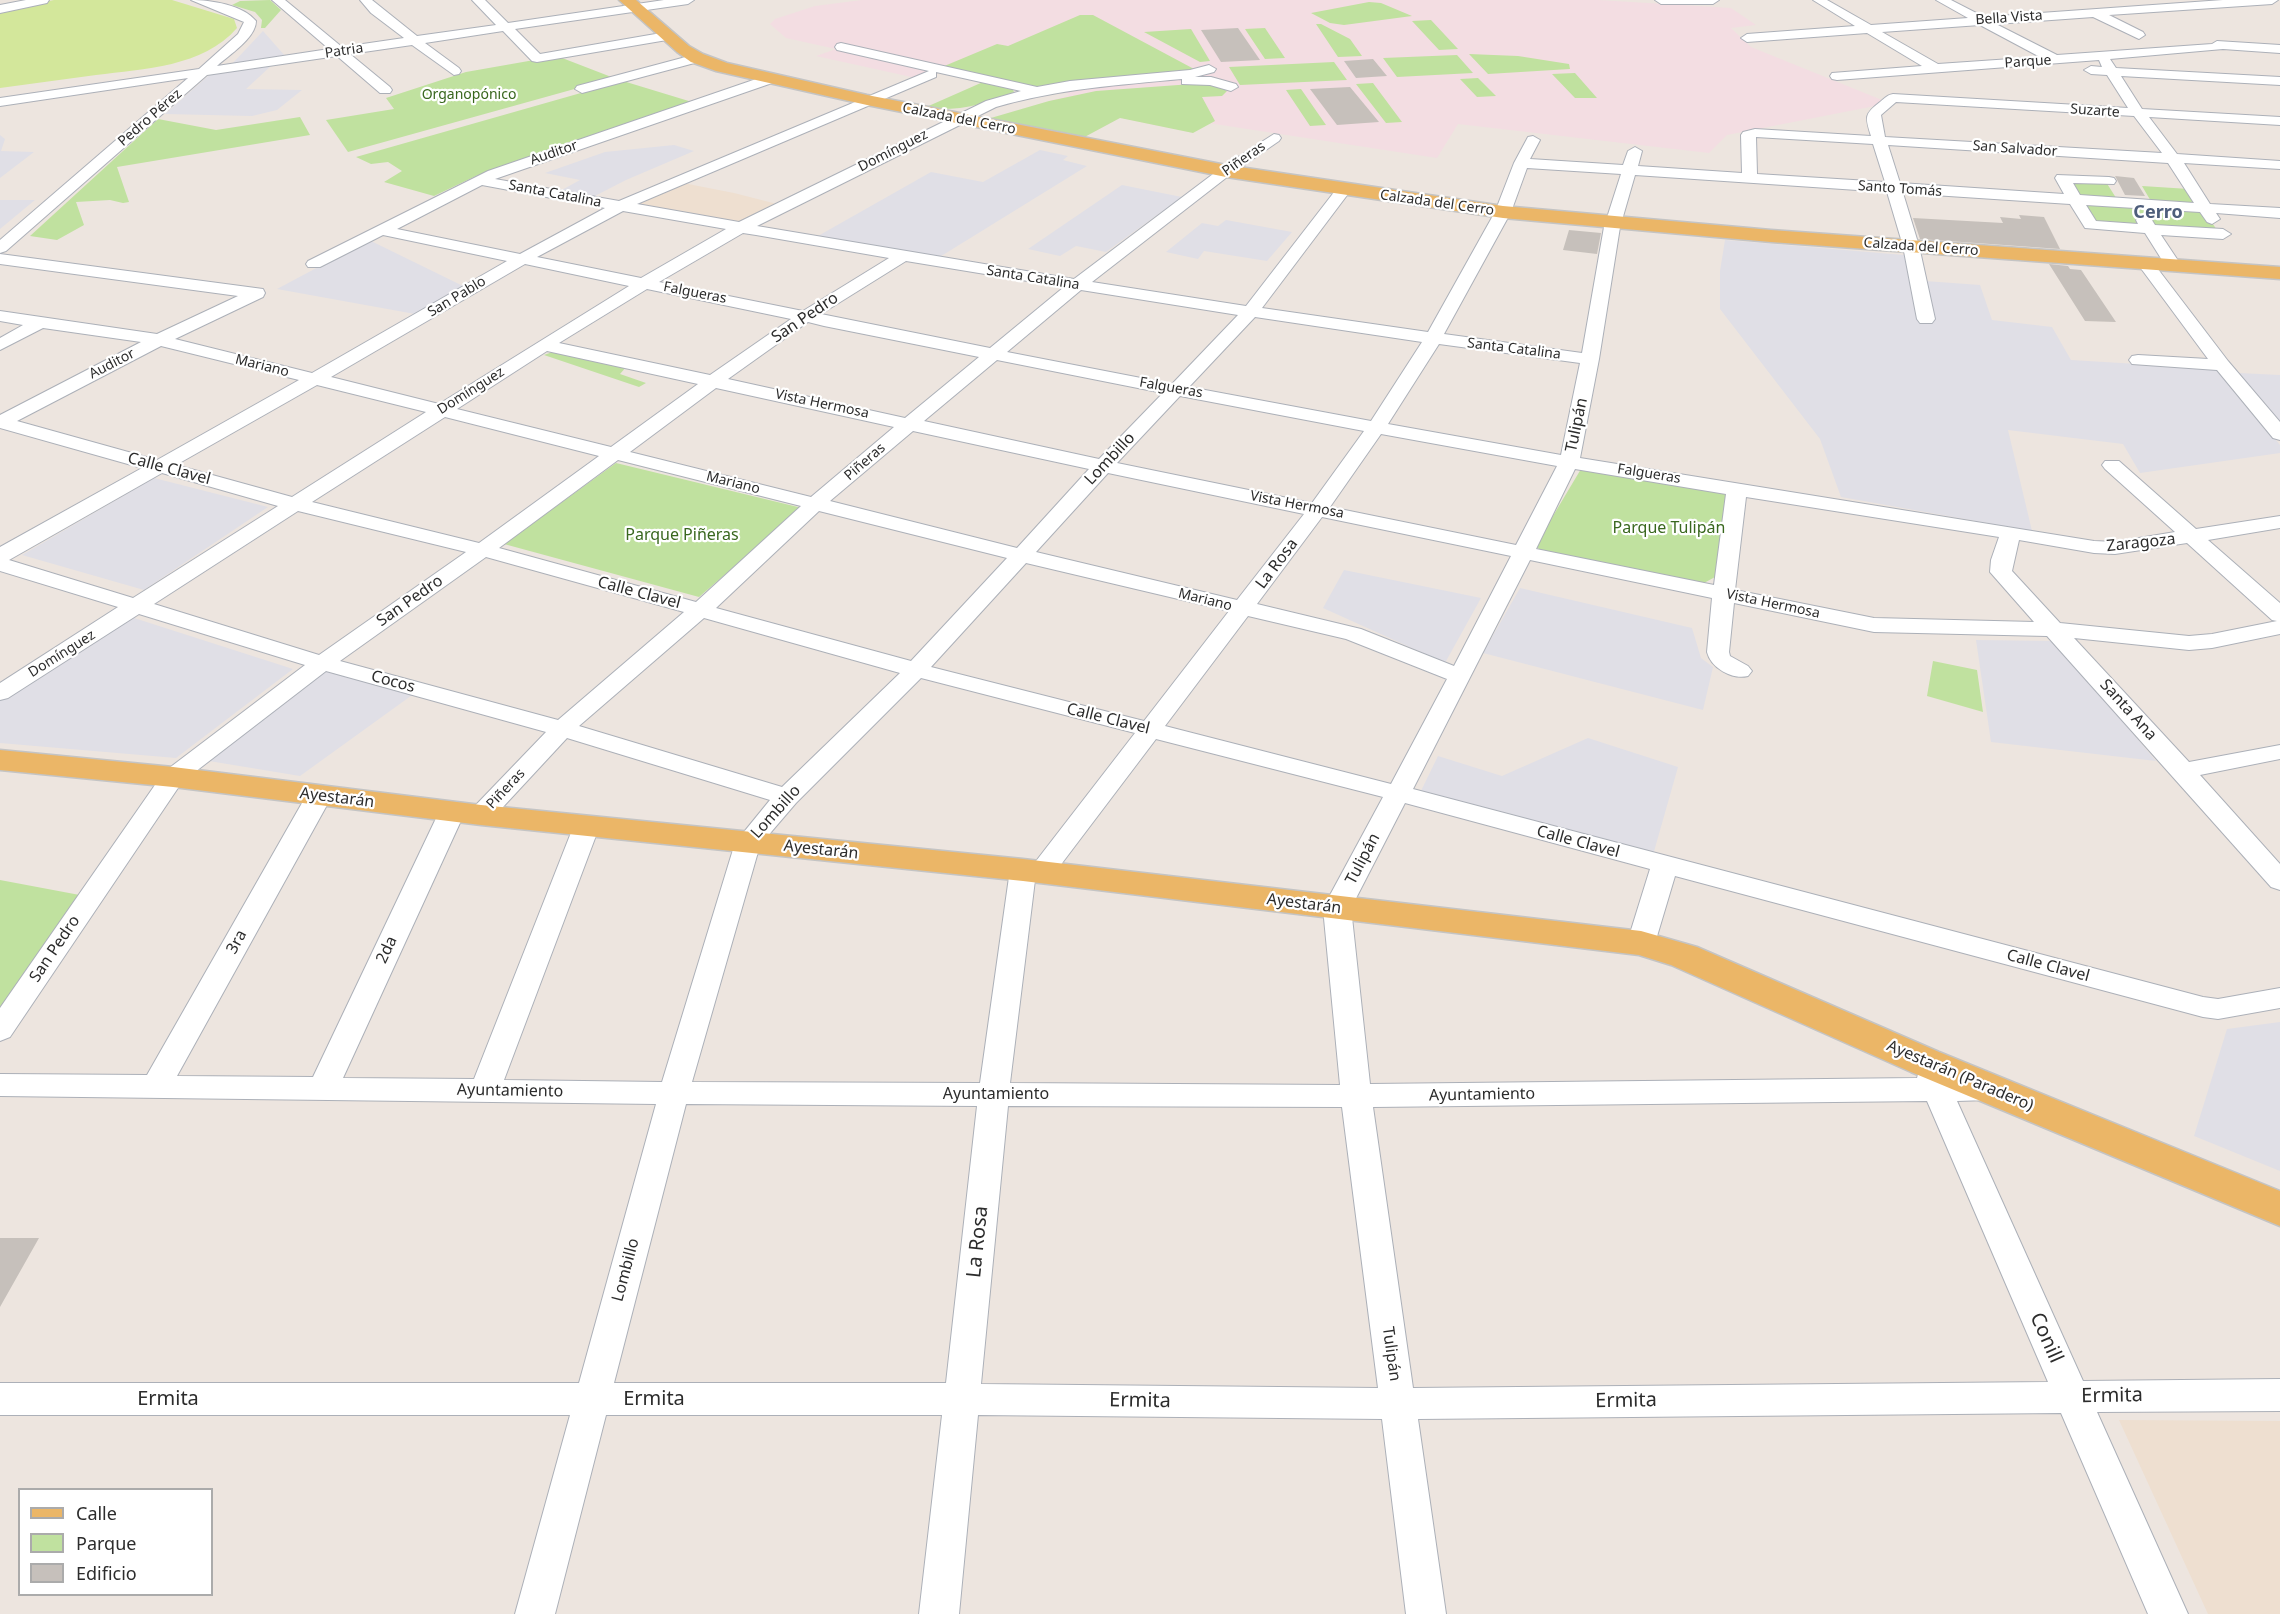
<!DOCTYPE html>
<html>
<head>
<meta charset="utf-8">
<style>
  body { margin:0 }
  #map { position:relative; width:2280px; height:1614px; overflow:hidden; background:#ede5df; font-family:"Noto Sans",sans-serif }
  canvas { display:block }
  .legend { position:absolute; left:18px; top:1488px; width:195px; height:108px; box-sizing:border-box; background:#fff; border:2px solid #ababab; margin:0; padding:8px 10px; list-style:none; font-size:18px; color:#2c2c2c }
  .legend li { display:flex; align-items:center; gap:12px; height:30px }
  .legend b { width:30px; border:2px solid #ababab }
</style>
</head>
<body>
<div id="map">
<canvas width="2280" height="1614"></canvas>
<ul class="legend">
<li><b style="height:8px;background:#ebb667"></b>Calle</li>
<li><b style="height:16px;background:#c0e19f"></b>Parque</li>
<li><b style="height:16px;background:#c6c0bb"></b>Edificio</li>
</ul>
</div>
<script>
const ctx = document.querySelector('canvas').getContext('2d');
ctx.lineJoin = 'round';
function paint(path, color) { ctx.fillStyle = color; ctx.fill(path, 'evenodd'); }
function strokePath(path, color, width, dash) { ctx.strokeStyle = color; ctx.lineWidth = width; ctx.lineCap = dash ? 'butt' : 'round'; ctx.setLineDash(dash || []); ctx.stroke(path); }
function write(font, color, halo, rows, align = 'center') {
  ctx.font = font + ' "Noto Sans",sans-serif'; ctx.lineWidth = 4.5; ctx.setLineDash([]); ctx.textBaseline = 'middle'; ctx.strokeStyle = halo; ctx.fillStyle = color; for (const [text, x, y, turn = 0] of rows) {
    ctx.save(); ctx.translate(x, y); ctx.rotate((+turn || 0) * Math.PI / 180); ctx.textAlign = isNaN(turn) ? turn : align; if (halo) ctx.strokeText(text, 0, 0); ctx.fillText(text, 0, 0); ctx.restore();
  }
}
const industrial = new Path2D(`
  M263,31L286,57L231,65Z
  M272,65L246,89L302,90L277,110L252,116L165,114L208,76L217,72Z
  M0,135L5,139L1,151L34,152L0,178Z
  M674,145L694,151L626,180L591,198L560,191L580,180L545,173L605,152Z
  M1040,150L1068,156L1063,160L1087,166L938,258L818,236L931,172L983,182Z
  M1122,185L1182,197L1106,252L1076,246L1060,256L1028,249Z
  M0,200H35L0,229Z
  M1226,220L1292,232L1267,261L1204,251L1198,259L1166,252L1202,223L1218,226Z
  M369,240L463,286L415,314L277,289Z
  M1725,240L1904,255L1918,315L1925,281L1980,285L1992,320L2052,327L2071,360L2220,369L2280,445V453L2140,473L2123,444L2008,430L2032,531L1841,497L1820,439L1720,309V271Z
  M2239,373L2280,375V424Z
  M154,478L268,507L144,590L22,555Z
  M1344,570L1481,598L1445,663L1323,608Z
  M1520,588L1692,628L1701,658L1713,667L1703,710L1483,653Z
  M131,617L293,669L176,758L0,743V700Z
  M1976,640L2055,641L2156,761L1991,742Z
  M328,667L415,693L300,776L203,760Z
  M1588,738L1678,767L1653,855L1419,795L1438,756L1502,776Z
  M2280,1022V1171L2194,1136L2227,1029Z`);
const education = new Path2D(`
  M683,183L734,193L777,204L738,224L635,206Z
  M2119,1420L2280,1421V1614H2208Z`);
const medical = new Path2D(`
  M862,0H1598L1731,8L1756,25L1731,28L1751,47L1882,100L1875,106L1727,135L1709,153L1458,124L1437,158L1208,123L1193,133L1120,118L1079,140L1049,101L1070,95L1053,84L1032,89L942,67L916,78L816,56L836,49L786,38L770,24L775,19L815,6Z`);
const green = new Path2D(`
  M270,0L281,10L265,28H261L262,20L255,12L232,5L240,1Z
  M1369,2L1381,3L1412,16L1344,25L1330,23L1311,13Z
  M1080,15H1093L1194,69L1187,73L1091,79L1032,89L942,67L997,44L1008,46Z
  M1431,20L1458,49L1439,50L1412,21Z
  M1316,24H1321L1350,39L1362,56L1338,57Z
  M1265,28L1285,58L1265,59L1245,29Z
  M1191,29L1210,61L1200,62L1144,32Z
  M1469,54L1518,56L1569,64L1570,69L1488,74Z
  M1457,55L1473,73L1397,77L1383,58Z
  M557,56L614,78L348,152L326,120L394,109L386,98L466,72Z
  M1334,62L1347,80L1240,85L1229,67Z
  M1575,73L1597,98H1575L1552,74Z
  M1478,78L1496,96L1477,97L1460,79Z
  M623,81L692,102L476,176L434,196L384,182L402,171L388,162L371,164L356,157Z
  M983,82L1012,88L1014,92C985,105 955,112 924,108Z
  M1373,83L1402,122L1386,123L1356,84Z
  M1192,84L1214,85L1227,91L1222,96L1202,97L1215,121L1193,133L1120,118L1079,140L984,120L1049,101L1096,91Z
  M1301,89L1326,125L1310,126L1286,90Z
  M300,117L310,135L117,167L129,202L123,203L110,200L76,202L84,225L57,240L30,236L158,119L216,130Z
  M2067,180L2106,182L2118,201L2152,203L2142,186L2189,189L2219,233L2094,224Z
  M555,351L627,366L620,374L646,383L639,387L544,355Z
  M616,463L802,508L699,597L504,544Z
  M1581,469L1728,492L1715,577L1704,583L1545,553L1535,546Z
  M1933,661L1977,670L1983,712L1927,696Z
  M0,880L85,896L0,1009Z`);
const pitch = new Path2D(`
  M54,0H172L234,19L237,28C203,67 144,69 96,75C64,79 32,84 0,88V11Z`);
const building = new Path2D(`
  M1238,28L1260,60L1221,62L1201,30Z
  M1373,59L1387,76L1356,78L1344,61Z
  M1350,87L1379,122L1337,125L1310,89Z
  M2115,176L2134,178L2145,196L2125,195Z
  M2019,215L2044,217L2060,249L1920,239L1913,218L2003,223L2000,217L2021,219Z
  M1569,230L1601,233L1597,254L1563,250Z
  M2049,264L2068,266L2070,269L2081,270L2116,322L2085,321Z
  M0,1238H39L0,1307Z`);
const minor = new Path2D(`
  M26,0H49L47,3L0,13V5Z
  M191,0C211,0 243,5 256,21C256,38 229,55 217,66L329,49L272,0H285L342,47L404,38L371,13L360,0H372L417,36L496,25L472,0H485L508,23L664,0H694L688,4L515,29L540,54L667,32L673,36L667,40L537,62L532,61L503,31L425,43L459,68L461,71L459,74L454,75L412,45L350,54L390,87L392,90L390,93H380L337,56L207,75L6,251L0,253V240L188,78L0,106V98L199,69L238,34L244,22Z
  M1655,0H1719L1713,4H1661Z
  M1813,0H1827L1871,25L1968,18L1936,0H1951L1984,17L2223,0H2278L2272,4L2109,15L2143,32L2145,35L2139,39L2093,17L1996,24L2057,55L2212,44L2217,41L2280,45V53L2223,49L2110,59L2116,68L2280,77V85L2121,76L2142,109L2280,117V125L2149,117L2177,154L2280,161V169L2184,163L2210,204L2280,208V218L2216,213L2220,219L2212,224L2207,222L2200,212L2086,205L2096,221L2138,224L2136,220L2144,215L2150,217L2155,225L2223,229L2231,234L2223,239L2161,235L2181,265L2173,270L2167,268L2145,233L2085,228L2070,204L1903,193L1919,246L1935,319L1932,323H1920L1917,319L1903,246L1887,192L1635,175L1620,227L1599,359L1580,458L2094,541L2115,542L2175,532L2105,469L2102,465L2105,461H2119L2196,529L2280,516V528L2208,540L2280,603V634L2212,648L2189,650L2074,638L2189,762L2280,745V759L2200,775L2280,864V890L2271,887L2047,636L1874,632L1734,603L1729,652L1730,656L1748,666L1752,671L1748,676C1732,680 1711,668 1707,652L1712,598L1530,560L1413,789L2203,997L2218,999L2280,988V1008L2218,1019L2203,1017L1675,876L1655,943L1651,950L1641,953L1631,950L1627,943L1650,869L1405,803L1351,908L1370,1084L1917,1078L1920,1068L1931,1065L1942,1068L1947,1078H1989L2000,1081L2004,1089L2000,1097L1989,1100L1957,1101L2083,1381L2280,1379V1411L2097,1412L2188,1614H2148L2061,1413L1418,1419L1446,1614H1406L1382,1419L978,1415L959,1614H919L942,1415H606L555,1614H515L570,1415H0V1383H579L656,1104L0,1096V1074L147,1075L306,796L310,790L319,788L328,790L332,796L177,1076L313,1077L439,812L443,806L452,804L461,806L465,812L343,1078L474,1079L574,825L578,819L587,817L596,819L600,825L504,1080L662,1082L735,843L770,800L567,738L490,821L481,823L472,821L468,815L472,809L546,732L326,671L182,782L10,1037L0,1041V1008L164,772L305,665L139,614L8,698L0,700V683L118,607L0,571V547L142,468L0,428V415L141,342L43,328L0,350V338L23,325L0,321V311L157,334L238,296L0,264V254L263,289L265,293L263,297L175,339L312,373L507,261L383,235L320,267H308L306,264L308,261L488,171L765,76L770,75L777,79L775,82L495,179L619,201L929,71L837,50L835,47L837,44L841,43L1037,87L1070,81L1190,70L1209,65L1216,69L1214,72L1195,77H1211L1236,84L1238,87L1231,91L1210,85L1182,84V79C1118,85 1058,89 996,107L757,226L1074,279L1221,168L1274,134L1279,135L1281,138L1279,141L1231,174L1092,282L1246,306L1338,187L1343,185L1351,190L1262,308L1428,332L1495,212L1514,163L1528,137L1533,136L1540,140L1530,159L1623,165L1628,151L1635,147L1642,151L1638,166L1742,173L1741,135L1743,132L1755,129L1871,136C1865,117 1864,114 1880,102C1885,98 1887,95 1893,94L2128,108L2107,75L2091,74L2084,70L2091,66L2102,67L2099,60L1837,80L1832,79L1830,76L1832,73L1922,66L1867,33L1747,42L1741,38L1747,34L1855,26ZM1980,25L2040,57L1938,64L1882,32ZM936,72L1021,91L986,101L739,222L637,204L936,77ZM1896,102L2134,116L2162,153L1885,137L1881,115ZM1756,137L1873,144L1885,182L1757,174ZM1888,145L2168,163L2194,203L2080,195L2073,183L2114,184L2116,181L2114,178L2109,177L2057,175L2055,178L2064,194L1900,183ZM1527,168L1621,174L1604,227L1582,353L1444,334L1511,212ZM482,185L605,208L520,254L397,229ZM623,211L726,229L641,278L537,257ZM743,233L756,235L889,258L803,311L659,282ZM906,261L1064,287L990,348L821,314ZM525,264L629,286L439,404L331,377ZM647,289L791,319L710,375L559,343ZM1081,290L1238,315L1172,384L1007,352ZM1255,317L1422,342L1371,421L1189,387ZM808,322L824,326L979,357L905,418L728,379ZM1439,344L1580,363L1561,455L1388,424ZM161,346L299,380L157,460L17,421ZM547,351L698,384L611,447L457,409ZM997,360L1163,393L1099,459L924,421ZM317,385L426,412L292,497L176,465ZM716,388L894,427L811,497L630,452ZM1180,396L1364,431L1312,503L1117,463ZM445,417L599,456L479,543L312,502ZM913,431L1089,469L1017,548L830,501ZM1381,434L1557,466L1516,545L1330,507ZM618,460L801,506L696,602L499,548ZM1575,469L1726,494L1714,585L1536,549ZM162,473L278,506L133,598L9,560ZM1108,473L1304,514L1237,600L1036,552ZM1746,497L1999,537L1991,560L1990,572L2034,622L1874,618L1735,590ZM298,511L466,552L319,655L154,604ZM819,511L1007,558L911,661L716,608ZM1322,517L1511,556L1454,666L1361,629L1257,604ZM2019,540L2094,553L2115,554L2187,543L2272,620L2277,621L2212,634L2189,636L2060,623L2012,571ZM486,557L684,612L558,720L340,661ZM1026,563L1229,611L1144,721L931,667ZM1248,616L1346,639L1447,679L1391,784L1165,726ZM704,618L900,673L782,787L579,726ZM921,678L1135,733L1033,865L1023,861L1014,864L1010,870L980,1083L692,1082L760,845L796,803ZM1156,739L1383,797L1323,908L1340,1085L1010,1083L1035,880L1041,882L1050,879ZM1927,1101L2048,1382L1413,1388L1373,1107ZM686,1104L977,1106L946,1383H614ZM1008,1106L1342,1107L1378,1388L981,1384Z
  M697,54L703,58L702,61L582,93L575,89L577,86Z
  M2145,258L2151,260L2228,361L2280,422V440L2273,438L2217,370L2132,364L2129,360L2132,356L2138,355L2208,359L2137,263Z`);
const major = new Path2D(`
  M619,0H636L689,46L703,54L727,63L867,95L1226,165L1503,206L1771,230L2280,267V279L1771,242L1503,218L1226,177L867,105L716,71L691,62L677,52Z
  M0,750L173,767L481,805L1023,859L1641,931L1697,947L1939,1052L2280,1191V1226L1911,1072L1671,965L1639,955L1023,881L481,825L173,787L0,770Z`);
const farStreetnames = [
  ["Bella Vista",2009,18,-4],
  ["Patria",344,51,-8],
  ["Parque",2028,62,-4],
  ["Suzarte",2095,111,4],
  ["Pedro Pérez",150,118,-41],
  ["Calzada del Cerro",959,119,11],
  ["San Salvador",2015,149,4],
  ["Domínguez",893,151,-27],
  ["Auditor",554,153,-19],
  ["Piñeras",1244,159,-35],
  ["Santo Tomás",1900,189,4],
  ["Santa Catalina",555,194,11],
  ["Calzada del Cerro",1437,203,8],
  ["Calzada del Cerro",1921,247,4],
  ["Santa Catalina",1033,278,9],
  ["Falgueras",695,293,11],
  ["San Pablo",457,297,-31],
  ["Santa Catalina",1514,349,7],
  ["Auditor",112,364,-27],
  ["Mariano",262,366,14],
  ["Falgueras",1171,388,10],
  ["Domínguez",471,391,-32],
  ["Vista Hermosa",822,404,12],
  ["Piñeras",865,462,-41],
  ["Falgueras",1649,474,9],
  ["Mariano",733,483,14],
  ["Vista Hermosa",1297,505,11],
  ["Mariano",1205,600,14],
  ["Vista Hermosa",1773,604,12],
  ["Domínguez",62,654,-32],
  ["Piñeras",506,789,-47]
];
const farParknames = [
  ["Organopónico",469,95]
];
const streetNames = [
  ["San Pedro",805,318,-34],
  ["Tulipán",1577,425,-78],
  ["Lombillo",1110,459,-47],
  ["Calle Clavel",169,469,15],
  ["Zaragoza",2141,543,-6],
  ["La Rosa",1277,564,-53],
  ["Calle Clavel",639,593,15],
  ["San Pedro",410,601,-35],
  ["Cocos",393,682,15],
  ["Santa Ana",2128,710,48],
  ["Calle Clavel",1108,719,14],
  ["Ayestarán",337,798,7],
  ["Lombillo",776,812,-48],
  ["Calle Clavel",1578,842,15],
  ["Ayestarán",821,850,6],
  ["Tulipán",1363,859,-62],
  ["Ayestarán",1304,904,7],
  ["3ra",237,942,-61],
  ["San Pedro",55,949,-56],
  ["2da",387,950,-65],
  ["Calle Clavel",2048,966,15],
  ["Ayestarán (Paradero)",1960,1076,23],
  ["Ayuntamiento",510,1091,1],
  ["Ayuntamiento",996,1094],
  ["Ayuntamiento",1482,1095,-1],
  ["Lombillo",626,1270,-75],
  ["Tulipán",1391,1354,82]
];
const parkNames = [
  ["Parque Tulipán",1669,528],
  ["Parque Piñeras",682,535]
];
const farDistrictnames = [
  ["Cerro",2158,213]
];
const nearStreetnames = [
  ["La Rosa",978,1242,-84],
  ["Conill",2046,1338,66],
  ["Ermita",2112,1396,-1],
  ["Ermita",168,1399],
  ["Ermita",654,1399],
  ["Ermita",1140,1401,1],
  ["Ermita",1626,1401,-1]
];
paint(industrial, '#e0dfe6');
paint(education, '#eedfd0');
paint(medical, '#f3dde2');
paint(green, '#c0e19f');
paint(pitch, '#d3e79b');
paint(building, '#c6c0bb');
strokePath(minor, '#acb0b8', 2);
strokePath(major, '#c4c4c4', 3);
paint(minor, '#fff');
paint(major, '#ebb667');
write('14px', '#2c2c2c', '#fff', farStreetnames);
write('14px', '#39671e', '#fff', farParknames);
write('16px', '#2c2c2c', '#fff', streetNames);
write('16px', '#39671e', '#fff', parkNames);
write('bold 18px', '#4e5e7b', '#fff', farDistrictnames);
write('20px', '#2c2c2c', '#fff', nearStreetnames);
</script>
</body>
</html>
